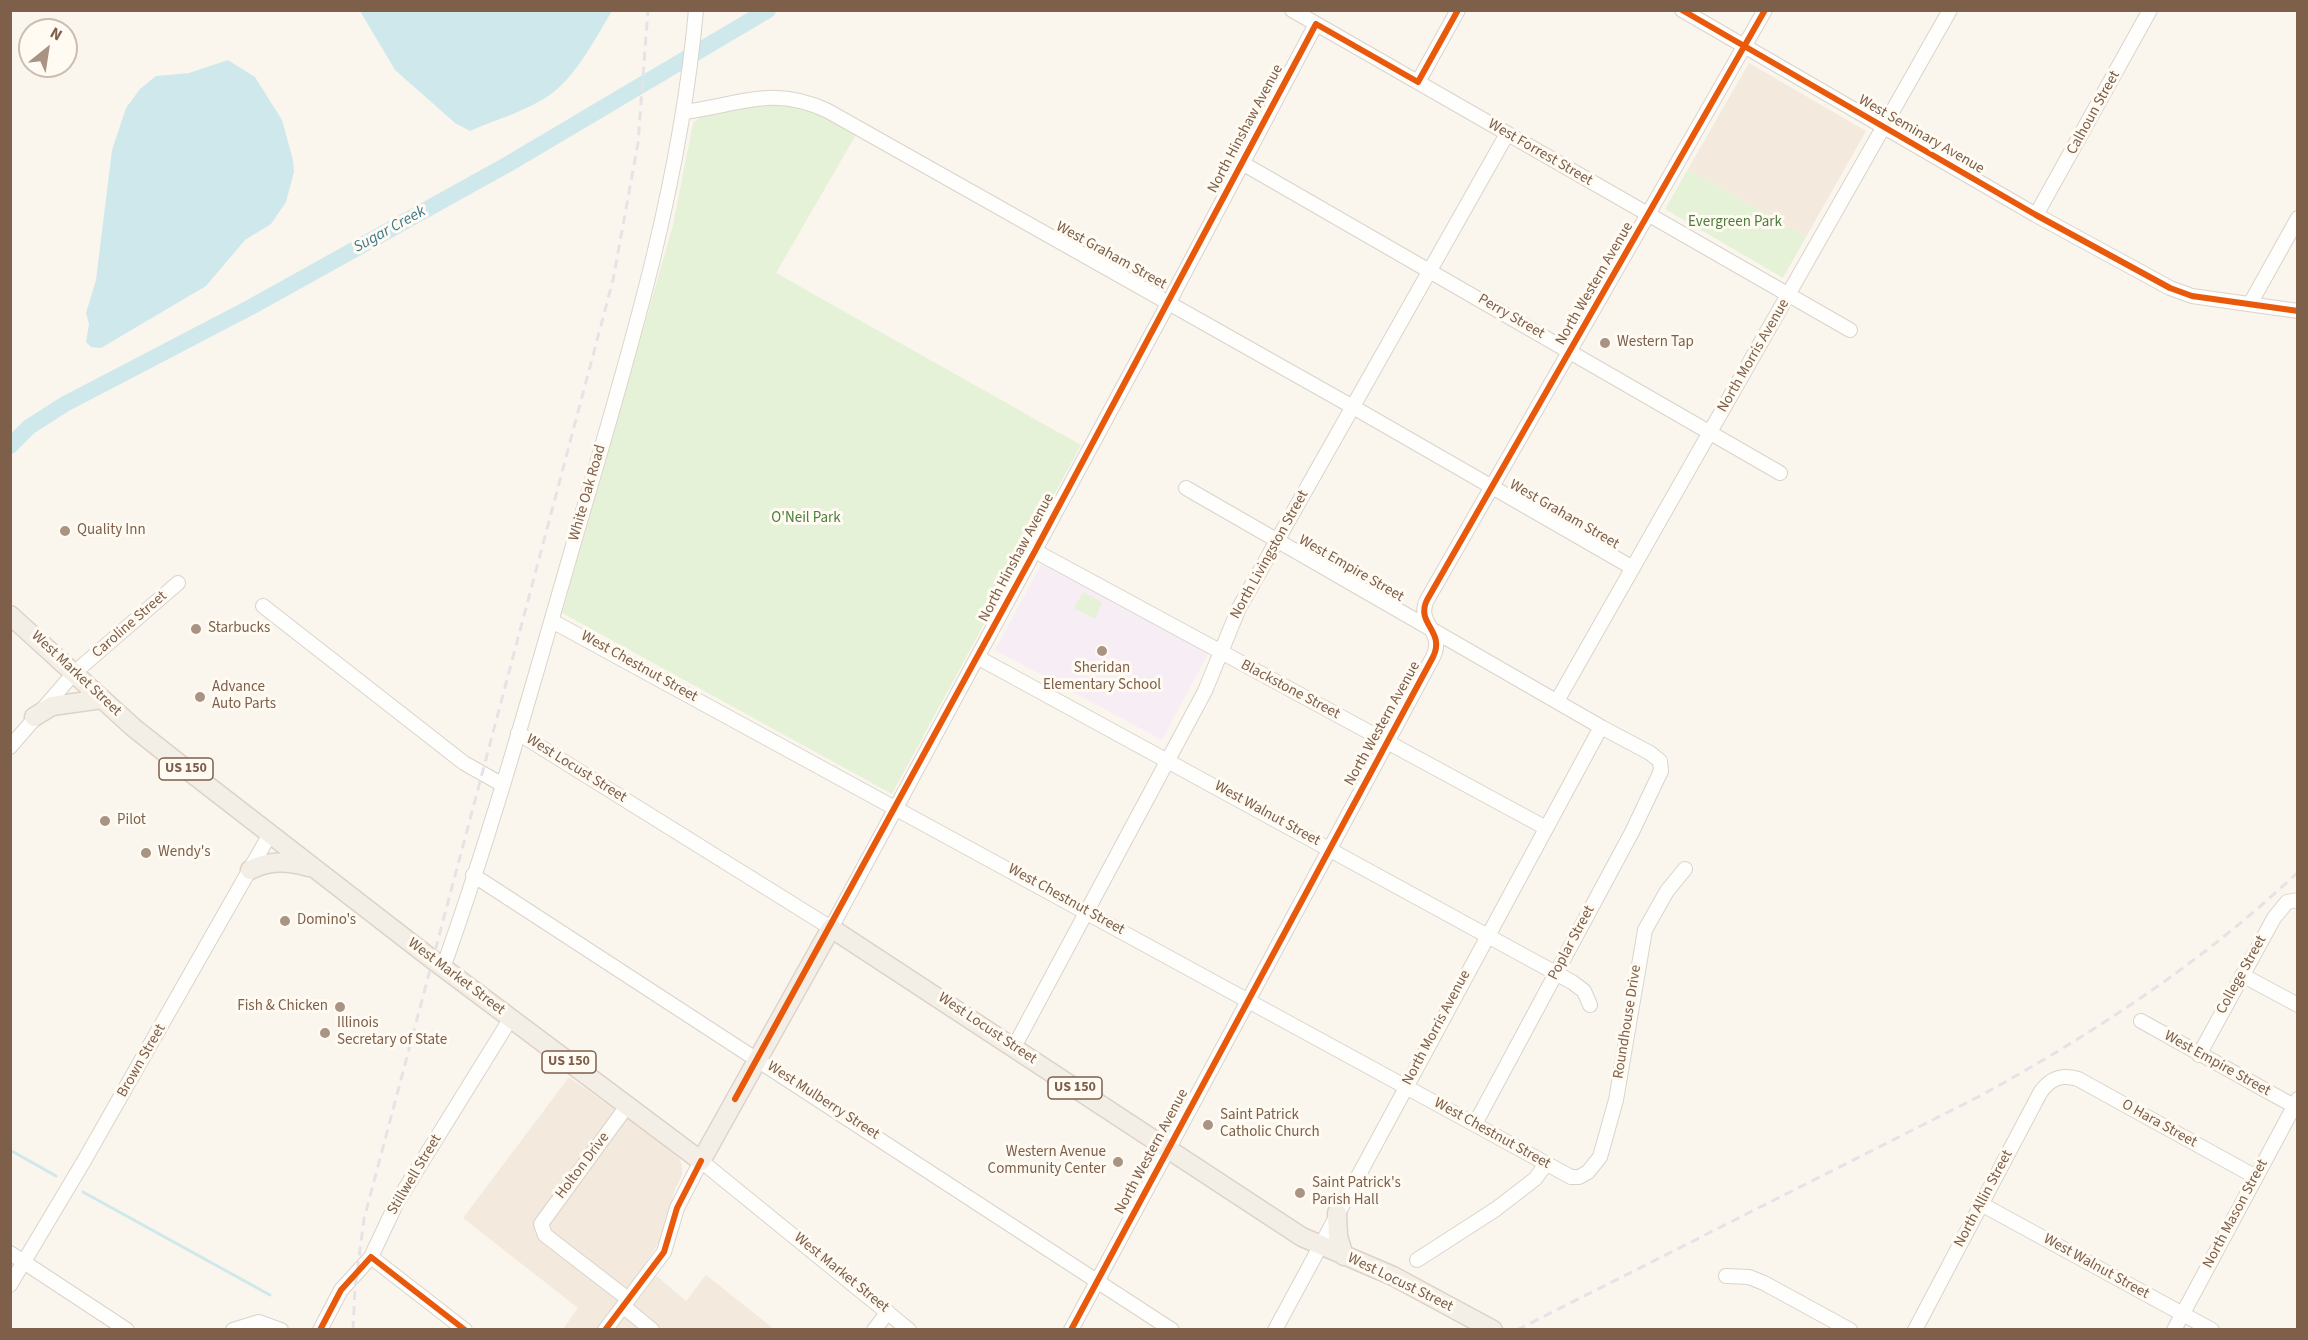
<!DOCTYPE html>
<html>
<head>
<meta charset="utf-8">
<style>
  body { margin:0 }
  #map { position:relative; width:2308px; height:1340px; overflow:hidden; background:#faf6ee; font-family:"Source Sans 3",sans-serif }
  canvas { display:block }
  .frame { position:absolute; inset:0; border:12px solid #7d5f4a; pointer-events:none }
  .north { position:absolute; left:18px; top:18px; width:60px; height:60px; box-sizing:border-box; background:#fffbf3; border:2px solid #cbbdaf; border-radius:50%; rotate:30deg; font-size:16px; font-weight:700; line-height:24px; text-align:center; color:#7d5f4a }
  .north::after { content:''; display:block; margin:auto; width:21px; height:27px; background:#a99483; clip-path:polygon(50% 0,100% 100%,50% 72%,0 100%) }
</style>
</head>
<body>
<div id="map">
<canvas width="2308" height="1340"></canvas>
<div class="frame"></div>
<div class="north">N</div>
</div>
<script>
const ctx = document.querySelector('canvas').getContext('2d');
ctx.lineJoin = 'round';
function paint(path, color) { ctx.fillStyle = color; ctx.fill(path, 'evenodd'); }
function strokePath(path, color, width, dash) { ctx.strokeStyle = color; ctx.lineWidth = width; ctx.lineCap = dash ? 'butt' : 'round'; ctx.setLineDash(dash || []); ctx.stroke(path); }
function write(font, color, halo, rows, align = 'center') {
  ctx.font = font + ' "Source Sans 3",sans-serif'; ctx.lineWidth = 6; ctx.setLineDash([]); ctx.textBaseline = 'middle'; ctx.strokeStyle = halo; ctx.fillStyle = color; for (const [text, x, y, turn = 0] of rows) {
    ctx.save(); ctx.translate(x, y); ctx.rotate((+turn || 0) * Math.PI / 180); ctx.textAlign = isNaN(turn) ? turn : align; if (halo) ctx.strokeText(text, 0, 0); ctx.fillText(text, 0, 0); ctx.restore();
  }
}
const residential = new Path2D(`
  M1749,63L1866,131L1806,237L1688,169Z
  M569,1077L659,1141L679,1158L682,1165V1175L674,1192L664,1235L644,1265L686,1301L706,1275L774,1329H563L578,1308L463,1218Z`);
const education = new Path2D(`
  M1043,561L1209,652L1162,740L995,650Z`);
const green = new Path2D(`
  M764,103C801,103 825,116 857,133L776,273L1081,445L892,794L562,613L673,225L693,123L700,117Z
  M1688,169L1806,237L1783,278L1665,209Z
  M1083,592L1102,602L1095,619L1074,608Z`);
const water = new Path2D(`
  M360,11H612C596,37 579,71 555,91C531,110 497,119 470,131L455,123L395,70Z
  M228,60L255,77L282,120L293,160L294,172L286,202L271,224L245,240L206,286L101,348L91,347L86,342L89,324L86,313L96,280L112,150L126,108L140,89L156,76L189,73Z`);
const stream = new Path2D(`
  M10,1150L56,1176
  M83,1192L270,1295`);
const river = new Path2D(`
  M10,446L29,427L65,404L251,307L510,163L768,10`);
const minor = new Path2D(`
  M1292,10L1850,330
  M1682,10L2036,215L2170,288L2192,296L2298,311
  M1418,82L1458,10
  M685,112C742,104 773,85 828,111L1353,407L1633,568
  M1242,163L1780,473
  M2036,215L2150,10
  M2250,304L2298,218
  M1186,488L1601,727L1650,753L1660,761L1661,771L1632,832L1475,1124
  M1035,551L1546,828
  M263,606L464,763L503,785
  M552,621L1571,1177H1579L1588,1172L1600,1157L1616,1100L1645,930L1667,891L1685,869
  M977,657L1572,982L1584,991L1590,1005
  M1557,701L1950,10
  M518,733L831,928L1169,302L1316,24
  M10,747L74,673L178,583
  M473,875L1172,1330
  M443,968C495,822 536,673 579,525C629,354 680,188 696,10
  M2242,975L2298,1005
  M2141,1021L2294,1106
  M1014,1047L1205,691L1239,608L1507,134
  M2199,1055L2274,918L2287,902L2298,900
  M627,1106L541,1224L545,1235L628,1299
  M1981,1204L2212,1330
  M10,1253L127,1330
  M371,1257L465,1330
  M1417,1260L1496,1209L1535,1179L1546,1164
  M1726,1276L1749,1277L1764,1283L1850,1330
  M10,1285L84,1161L270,834
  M623,1306L652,1330
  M233,1330L259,1322L281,1330
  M320,1330L341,1290L371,1257L397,1202L511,1018
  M605,1330L664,1252L677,1208L701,1161L909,1330
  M874,1330L888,1312
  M1071,1330L1433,657C1446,631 1415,624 1427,600L1765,10
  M1275,1330L1601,727
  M1915,1330L2040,1093C2050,1078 2062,1074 2078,1079L2256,1177
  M2174,1330L2298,1099`);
const major = new Path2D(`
  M10,615L134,728L172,758L433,960L701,1161L831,928L1302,1237L1393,1276L1493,1330
  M34,717L52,706L102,699
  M250,870C270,860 287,861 309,867
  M1337,1213L1338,1236L1344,1256`);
const rail = new Path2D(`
  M353,1330L355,1288L364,1219L613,280L638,143L648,10
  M1517,1330L1978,1097C2093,1034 2203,962 2298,872`);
const cycleway = new Path2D(`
  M1682,10L2036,215L2170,288L2192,296L2298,311
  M735,1099L1035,551L1316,24L1418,82L1458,10
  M320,1330L341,1290L371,1257L465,1330
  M605,1330L664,1252L677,1208L701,1161
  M1071,1330L1433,657C1446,631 1415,624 1427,600L1765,10`);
const markers = [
  [1605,343,6,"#a99483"],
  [65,531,6,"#a99483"],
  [196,629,6,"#a99483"],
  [1102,651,6,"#a99483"],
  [200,697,6,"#a99483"],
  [105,821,6,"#a99483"],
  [146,853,6,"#a99483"],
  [285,921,6,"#a99483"],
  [340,1007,6,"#a99483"],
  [325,1033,6,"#a99483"],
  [1208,1125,6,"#a99483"],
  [1118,1162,6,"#a99483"],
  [1300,1193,6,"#a99483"]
];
const shields = [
  [186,769,54],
  [569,1062,54],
  [1075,1088,54]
];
const shieldNames = [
  ["US 150",186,769],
  ["US 150",569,1062],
  ["US 150",1075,1088]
];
const streetNames = [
  ["Calhoun Street",2094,113,-61],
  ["North Hinshaw Avenue",1246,129,-62],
  ["West Seminary Avenue",1921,135,30],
  ["West Forrest Street",1540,153,30],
  ["West Graham Street",1111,256,29],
  ["North Western Avenue",1595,284,-60],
  ["Perry Street",1511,317,30],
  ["North Morris Avenue",1754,356,-60],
  ["White Oak Road",588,493,-74],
  ["West Graham Street",1564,515,30],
  ["North Livingston Street",1270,555,-61],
  ["North Hinshaw Avenue",1017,558,-62],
  ["West Empire Street",1351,569,30],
  ["Caroline Street",130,625,-41],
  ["West Chestnut Street",639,667,29],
  ["West Market Street",76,674,43],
  ["Blackstone Street",1290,690,28],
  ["North Western Avenue",1383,724,-61],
  ["West Locust Street",576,769,32],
  ["West Walnut Street",1267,814,29],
  ["West Chestnut Street",1066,900,29],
  ["Poplar Street",1572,943,-62],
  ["College Street",2242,975,-61],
  ["West Market Street",456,977,37],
  ["Roundhouse Drive",1628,1022,-81],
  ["North Morris Avenue",1437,1028,-62],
  ["West Locust Street",987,1029,34],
  ["Brown Street",142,1061,-60],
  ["West Empire Street",2217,1064,29],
  ["West Mulberry Street",823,1101,33],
  ["O Hara Street",2159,1124,29],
  ["West Chestnut Street",1492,1134,29],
  ["North Western Avenue",1152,1152,-62],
  ["Holton Drive",583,1166,-53],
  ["Stillwell Street",415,1175,-59],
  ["North Allin Street",1984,1199,-62],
  ["North Mason Street",2236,1214,-62],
  ["West Walnut Street",2096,1267,29],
  ["West Market Street",841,1273,39],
  ["West Locust Street",1400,1283,26]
];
const parkNames = [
  ["Evergreen Park",1735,223],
  ["O'Neil Park",806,519]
];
const poiNames = [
  ["Western Tap",1617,343],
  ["Quality Inn",77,531],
  ["Starbucks",208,629],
  ["Sheridan",1102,669,"center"],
  ["Elementary School",1102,686,"center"],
  ["Advance",212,688],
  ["Auto Parts",212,705],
  ["Pilot",117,821],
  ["Wendy's",158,853],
  ["Domino's",297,921],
  ["Fish & Chicken",328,1007,"right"],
  ["Illinois",337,1024],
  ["Secretary of State",337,1041],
  ["Saint Patrick",1220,1116],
  ["Catholic Church",1220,1133],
  ["Western Avenue",1106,1153,"right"],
  ["Community Center",1106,1170,"right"],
  ["Saint Patrick's",1312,1184],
  ["Parish Hall",1312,1201]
];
const waterNames = [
  ["Sugar Creek",390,230,-29]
];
paint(residential, '#f3e9dc');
paint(education, '#f7edf5');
paint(green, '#e6f2d8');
paint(water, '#cfe8ec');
strokePath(stream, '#cfe8ec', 3);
strokePath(river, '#cfe8ec', 16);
strokePath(minor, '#dad3cc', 16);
strokePath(major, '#dcd2ca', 21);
strokePath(minor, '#fefefc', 14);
strokePath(major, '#f4efe6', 18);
strokePath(rail, '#e6e3e6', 3, [9, 6]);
strokePath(cycleway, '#e8590c', 6);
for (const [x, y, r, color] of markers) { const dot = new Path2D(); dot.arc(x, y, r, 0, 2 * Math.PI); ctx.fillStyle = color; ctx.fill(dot); strokePath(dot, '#fffbf3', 2); }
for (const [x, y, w] of shields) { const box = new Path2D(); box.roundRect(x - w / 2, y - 11, w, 22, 4.5); ctx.fillStyle = '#fffbf3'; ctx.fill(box); strokePath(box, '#7d5f4a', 1.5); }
write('bold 14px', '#7d5f4a', null, shieldNames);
write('15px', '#7d5f4a', '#fffbf3', streetNames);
write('15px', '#4d7d3d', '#fffbf3', parkNames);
write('15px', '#7d5f4a', '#fffbf3', poiNames, 'left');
write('italic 16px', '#3e7a8a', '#fffbf3', waterNames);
</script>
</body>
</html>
